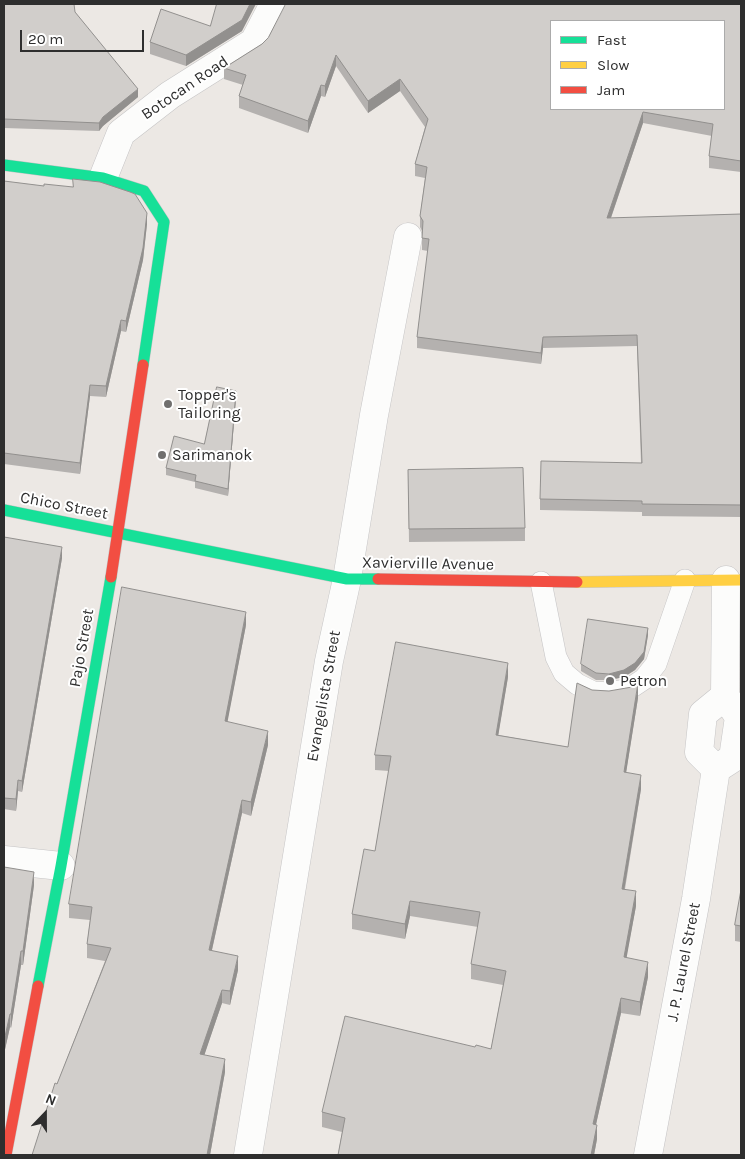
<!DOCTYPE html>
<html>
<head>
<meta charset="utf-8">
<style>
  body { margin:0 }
  #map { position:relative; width:745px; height:1159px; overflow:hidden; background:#ece8e4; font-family:Karla,sans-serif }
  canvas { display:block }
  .frame { position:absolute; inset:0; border:5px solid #2e2e2e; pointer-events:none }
  .legend { position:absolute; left:550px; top:20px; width:175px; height:90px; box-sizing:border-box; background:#fff; border:1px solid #ababab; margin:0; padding:6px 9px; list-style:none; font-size:15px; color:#2e2e2e }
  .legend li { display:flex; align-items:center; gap:10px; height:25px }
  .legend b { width:25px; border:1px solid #ababab }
  .north { position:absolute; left:20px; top:1089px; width:50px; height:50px; -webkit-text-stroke:4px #fff; paint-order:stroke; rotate:22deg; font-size:14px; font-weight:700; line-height:20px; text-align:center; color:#2e2e2e }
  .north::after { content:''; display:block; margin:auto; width:18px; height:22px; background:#2e2e2e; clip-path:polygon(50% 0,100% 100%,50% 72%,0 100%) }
  .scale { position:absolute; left:20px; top:30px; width:124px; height:22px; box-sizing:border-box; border:2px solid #2e2e2e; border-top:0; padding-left:6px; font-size:15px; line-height:18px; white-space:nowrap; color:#2e2e2e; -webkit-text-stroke:4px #fff; paint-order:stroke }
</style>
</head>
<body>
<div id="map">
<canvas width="745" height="1159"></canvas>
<div class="frame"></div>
<ul class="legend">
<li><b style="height:6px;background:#16e098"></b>Fast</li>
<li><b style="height:6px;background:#ffcf43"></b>Slow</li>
<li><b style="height:6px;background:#f24e42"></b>Jam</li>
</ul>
<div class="north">N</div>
<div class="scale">20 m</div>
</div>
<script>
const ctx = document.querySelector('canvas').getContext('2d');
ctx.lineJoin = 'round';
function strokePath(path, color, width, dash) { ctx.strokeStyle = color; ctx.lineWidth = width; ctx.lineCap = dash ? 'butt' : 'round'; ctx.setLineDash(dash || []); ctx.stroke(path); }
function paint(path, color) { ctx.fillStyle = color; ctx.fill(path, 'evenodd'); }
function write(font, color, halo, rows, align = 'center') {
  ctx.font = font + ' Karla,sans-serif'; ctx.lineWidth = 4; ctx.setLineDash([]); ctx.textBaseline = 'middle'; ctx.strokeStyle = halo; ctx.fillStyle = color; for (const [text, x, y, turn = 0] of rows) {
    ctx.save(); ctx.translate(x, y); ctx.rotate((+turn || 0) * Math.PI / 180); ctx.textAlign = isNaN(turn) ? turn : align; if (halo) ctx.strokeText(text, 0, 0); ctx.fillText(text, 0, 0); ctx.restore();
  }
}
const lane = new Path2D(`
  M541,582L556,657L564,673L577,684L593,692L610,693L629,689L644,679L656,664L685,580`);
const street = new Path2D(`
  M103,178L121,133L170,95L254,42L274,4
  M716,769L699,752L703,714L725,696
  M4,860L61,866
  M248,1155L329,661L347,579L374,415L408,237
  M648,1155L696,899L716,769L733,758L739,717L725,696L726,580`);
const fast = new Path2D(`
  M4,165L103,178L144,191L164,222L143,365
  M4,510L347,579H378
  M38,986L61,866L111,577`);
const slow = new Path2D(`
  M577,582L741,580`);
const jam = new Path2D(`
  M111,577L143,365
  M378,579L577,582
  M6,1155L38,986`);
const wall = new Path2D(`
  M4,4L75,12L138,97L103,126L99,131L4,128Z
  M741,4V172L709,168V156L712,136L643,123L611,218L741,214V517L642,516V512L540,510V499L641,463L637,346L543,348L541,364L417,348V337L428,251L422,250V231L420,227V216L425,178L415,176V164L425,127L400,91L368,113L336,66L325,97L321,96L308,133L239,108V96L243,85L224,79V68L262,44L268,38Z
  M210,26L242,31L186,66L150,54V42Z
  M4,181L147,224L143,260L126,332L121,331L106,397L90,396L80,474L4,464Z
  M236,397L228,496L195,488V482L166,475V468L204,444Z
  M408,470L525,528V541L409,542Z
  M4,537L62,558L22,792L18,791L16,811L4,809Z
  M246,625L227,722L268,745L251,816L242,813L212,950L238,970L230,1005L222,1003L204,1055L225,1072L210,1155L57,1084L105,961L87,958V944L90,920L69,918V904Z
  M648,635L644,659L635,670L624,677L609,680H596L581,671V664Z
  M508,677L498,735L568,747L592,690L638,698L626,772L641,789L625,889L636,906L626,958L648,977L640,1016L621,1013L596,1124L597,1139L594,1155H338L342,1132L322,1127V1112L475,1047L491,1049L503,985L471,979V964L478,927L410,916L405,939L352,929V914L375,851L389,771L375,770V755Z
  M4,867L34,885L23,965H21L11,1028L10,1027L4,1054Z
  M741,890V942L735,941V925Z`);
const shadedWall = new Path2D(`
  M250,4H256L242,31L186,66V55Z
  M336,55V66L325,97V86Z
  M400,79V91L368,113V101Z
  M321,85V96L308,133V121Z
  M138,89V97L103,126L99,131V123L103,117Z
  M643,112V123L607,229V218Z
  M147,213V224L143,260L126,332V321Z
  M121,320V331L106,397V386Z
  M543,337V348L541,364V353Z
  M90,385V396L80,474V463Z
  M236,391V397L228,496V489Z
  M62,547V558L22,792V781Z
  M246,612V625L225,735V721Z
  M648,628V635L644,659L635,670L624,677L609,680V674Z
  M508,663V677L496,749V735Z
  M638,683V698L624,786V772Z
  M268,731V745L251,816V802Z
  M641,775V789L622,903V889Z
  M18,780V791L16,811V799Z
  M242,800V813L209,963V950Z
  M34,872V885L23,965V951Z
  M636,891V906L624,972V957Z
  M410,901V916L405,939V924Z
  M21,951V965L11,1028V1014Z
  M238,956V970L230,1005V991Z
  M648,962V977L640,1016V1002Z
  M222,990V1003L200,1068V1054Z
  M621,998V1013L593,1138V1124Z
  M10,1014V1027L4,1054V1041Z
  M225,1059V1072L210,1155H207Z
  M597,1125V1139L594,1155H591Z`);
const building = new Path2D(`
  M4,4H74L75,12L138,89L103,117L99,123L4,119Z
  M217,4H250L242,20L186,55L150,42L161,9L210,26Z
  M286,4H741V161L709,156L713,124L643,112L607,218L741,214V505L642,504V501L540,499L541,461L642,463L637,335L543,337L541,353L417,337L429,239L422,238L423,221L420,216L427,167L415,164L428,119L400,79L368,101L336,55L325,86L321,85L308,121L239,96L246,75L224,68L262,44L268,38ZM551,21H724V109H551Z
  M73,179L100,182L130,192L135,194L147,213L143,248L126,321L121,320L106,386L90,385L80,463L4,453V181L44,186V184L73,187Z
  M217,387L236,391L228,489L195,481L196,475L166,468L174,436L204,444Z
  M523,468L525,528L409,529L408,470Z
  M4,537L62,547L22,781L18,780L16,799L4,798Z
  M122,587L246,612L225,721L268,731L251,802L242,800L209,950L238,956L230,991L222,990L200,1054L225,1059L207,1155H32L55,1083L57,1084L111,948L87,944L92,907L69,904Z
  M588,619L648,628L644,652L635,663L624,670L609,674L596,673L581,664Z
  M396,642L508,663L496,735L568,747L577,683L592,690L609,691L632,687L638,683L624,772L641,775L622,889L636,891L624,957L648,962L640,1002L621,998L593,1124L597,1125L591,1155H338L345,1118L322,1112L345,1016L475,1047L476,1045L491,1049L506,971L471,964L480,912L410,901L405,924L352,914L364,849L375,851L391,756L375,755Z
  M4,867L34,872L23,951H21L11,1014H10L4,1041Z
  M741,890V926L735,925Z`);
const markers = [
  [168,404,5,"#706f6e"],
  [162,455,5,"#706f6e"],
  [610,681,5,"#706f6e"]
];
const streetNames = [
  ["Botocan Road",185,88,-34],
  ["Chico Street",64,506,11],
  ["Xavierville Avenue",428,564,1],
  ["Pajo Street",82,648,-80],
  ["Evangelista Street",324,696,-80],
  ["J. P. Laurel Street",684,962,-79]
];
const poiNames = [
  ["Topper's",178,395],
  ["Tailoring",178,413],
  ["Sarimanok",172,455],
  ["Petron",620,681]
];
strokePath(lane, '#c5c4c5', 22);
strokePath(street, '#c5c4c5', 29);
strokePath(fast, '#c5c4c5', 12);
strokePath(slow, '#c5c4c5', 12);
strokePath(jam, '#c5c4c5', 12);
strokePath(lane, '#fcfcfb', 21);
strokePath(street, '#fcfcfb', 28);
strokePath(fast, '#16e098', 11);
strokePath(slow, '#ffcf43', 11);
strokePath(jam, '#f24e42', 11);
paint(wall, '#b4b1af');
paint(shadedWall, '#92908e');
paint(building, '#d1cecb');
strokePath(building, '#92908e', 1);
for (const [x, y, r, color] of markers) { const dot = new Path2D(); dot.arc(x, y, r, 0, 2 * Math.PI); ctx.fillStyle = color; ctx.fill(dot); strokePath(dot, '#fff', 2); }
write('16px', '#2e2e2e', '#fff', streetNames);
write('16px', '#2e2e2e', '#fff', poiNames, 'left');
</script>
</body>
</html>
